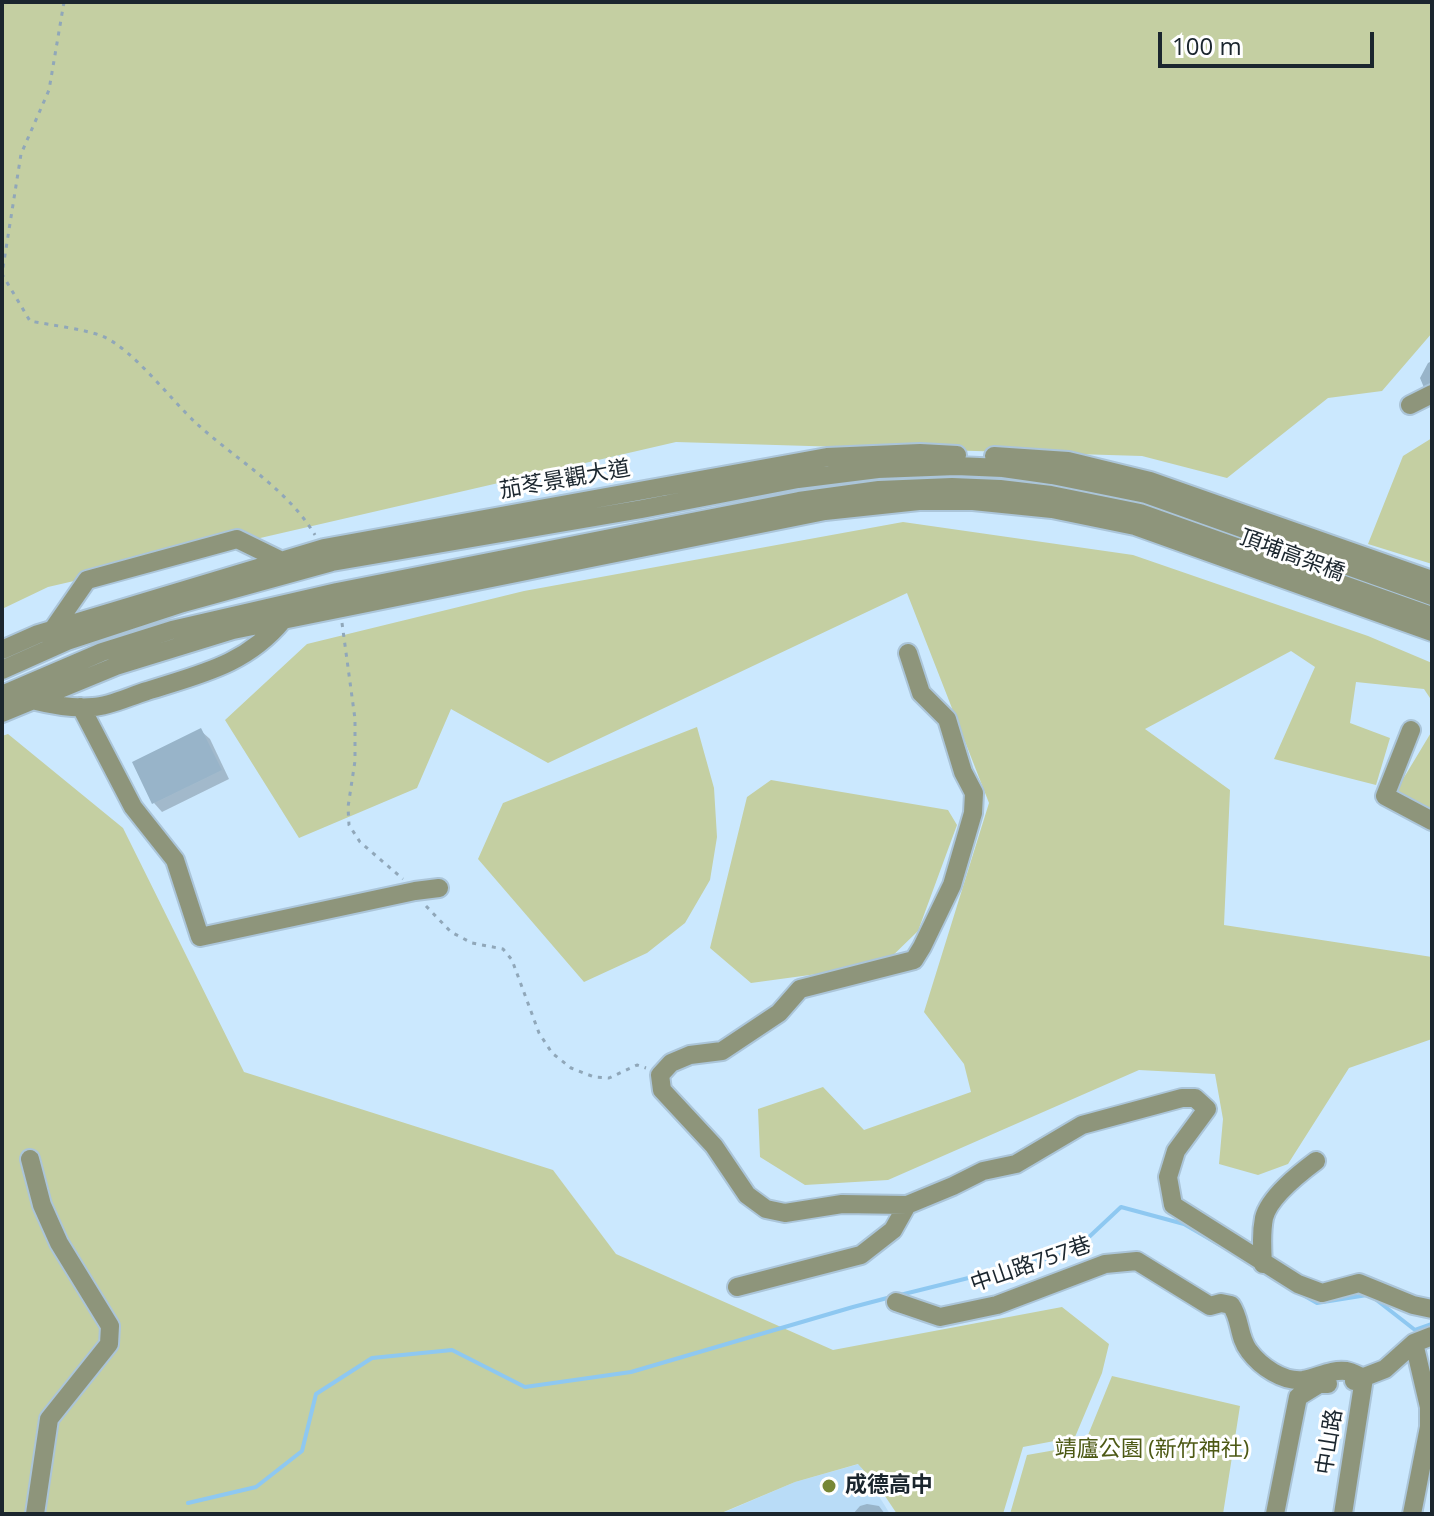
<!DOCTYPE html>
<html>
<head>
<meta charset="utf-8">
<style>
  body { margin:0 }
  #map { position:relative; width:1434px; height:1516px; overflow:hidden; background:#cbe8fe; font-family:"Open Sans",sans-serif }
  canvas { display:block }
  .frame { position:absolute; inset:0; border:4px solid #1b262e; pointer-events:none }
  .scale { position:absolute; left:1158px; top:32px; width:216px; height:36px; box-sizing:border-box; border:4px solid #1b262e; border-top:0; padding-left:10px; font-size:24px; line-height:28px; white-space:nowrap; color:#1b262e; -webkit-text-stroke:6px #fff; paint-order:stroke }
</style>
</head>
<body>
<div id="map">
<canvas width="1434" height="1516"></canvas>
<div class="frame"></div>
<div class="scale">100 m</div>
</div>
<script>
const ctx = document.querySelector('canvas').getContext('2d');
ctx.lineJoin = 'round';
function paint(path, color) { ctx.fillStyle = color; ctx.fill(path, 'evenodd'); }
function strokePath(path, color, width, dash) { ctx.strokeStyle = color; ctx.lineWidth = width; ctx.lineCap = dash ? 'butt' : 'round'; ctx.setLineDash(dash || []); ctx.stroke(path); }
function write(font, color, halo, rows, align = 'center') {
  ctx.font = font + ' "Open Sans","Noto Sans TC",sans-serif'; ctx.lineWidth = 6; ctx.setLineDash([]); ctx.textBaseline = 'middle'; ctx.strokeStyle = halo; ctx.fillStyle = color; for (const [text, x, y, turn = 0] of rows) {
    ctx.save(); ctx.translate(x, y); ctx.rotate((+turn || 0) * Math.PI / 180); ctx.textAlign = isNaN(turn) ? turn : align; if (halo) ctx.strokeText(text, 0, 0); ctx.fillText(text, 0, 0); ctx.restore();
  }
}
const built = new Path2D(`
  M859,1464L890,1514H720L795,1482Z`);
const green = new Path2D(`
  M2,2H1432V333L1382,391L1328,398L1227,478L1142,456L676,442L48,587L2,609Z
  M1432,438V564L1368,544L1403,456Z
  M903,522L1133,555L1368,636L1432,663V701L1424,689L1356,682L1350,723L1390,738L1376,785L1274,759L1315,667L1291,651L1145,729L1230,790L1224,925L1432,957V1039L1349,1068L1288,1164L1258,1175L1219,1164L1223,1119L1215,1074L1139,1070L888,1180L805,1185L760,1157L758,1109L823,1087L864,1130L971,1092L964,1064L924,1012L989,803L907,593L548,763L451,709L417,788L299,838L225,720L307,644L524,591Z
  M697,727L714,788L717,837L710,880L685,923L647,953L584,982L478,859L503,803Z
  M1432,731V811L1394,794Z
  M8,734L123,828L244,1072L553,1170L616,1254L833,1350L1062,1307L1109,1344L1102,1373L1075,1437L1023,1447L1003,1514H897L881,1490L858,1464L795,1482L719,1514H2V736Z
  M771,780L948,810L957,825L918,931L883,965L751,983L710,948L747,797Z
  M1112,1376L1240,1406L1223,1514H1010L1027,1455L1084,1445Z`);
const shadow = new Path2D(`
  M201,731L210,739L229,779L162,812L154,803Z`);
const stream = new Path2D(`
  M900,1295L1073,1252L1121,1207L1184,1224L1220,1245
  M1303,1295L1317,1303L1367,1295
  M1374,1298L1415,1330L1432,1324
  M188,1503L256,1487L302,1451L316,1394L372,1358L452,1350L525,1387L631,1372L853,1307L891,1297`);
const building = new Path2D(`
  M1432,361V386L1425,390L1420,378L1428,363Z
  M201,728L222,770L152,804L132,762Z
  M867,1504L879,1506L885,1514H853L860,1506Z`);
const path = new Path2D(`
  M64,2L49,90L21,154L2,274L30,321C50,325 84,329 102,336C133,349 170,399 196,423C236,460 286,487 315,535
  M342,623L355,719V761L348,807L349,825L360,842L403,879
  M426,906L451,932L472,943L503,949L512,960L539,1033L552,1053L571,1068L594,1077L609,1078L637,1065L646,1068`);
const minor = new Path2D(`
  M1410,405L1432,394
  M994,456L1068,461L1150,481L1432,580
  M51,632L87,580L237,539L282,561
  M2,650L38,634L324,548L827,457L920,453L957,455
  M908,653L921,693L947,719L963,772L974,793L973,813L952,885L922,947L914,960L800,989L779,1013L722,1051L690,1055L671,1063L660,1075L662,1090L714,1146L747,1195L766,1209L785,1213L842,1204L907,1205L953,1186L983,1171L1016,1164L1082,1125L1182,1098H1195L1207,1109L1176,1151L1168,1177L1173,1205L1298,1284L1322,1293L1359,1283L1413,1305L1432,1309
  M2,670L67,641L183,603L332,562L642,509L798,479L878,469L956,466L1003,468L1052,475L1146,494L1432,596
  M2,695L102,652L172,630L337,592L646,531L799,501L879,490L952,487L1000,489L1051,495L1140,513L1432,616
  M32,700C52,705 72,709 93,707C111,706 130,696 147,691C200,674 246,665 283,620
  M81,707L133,807L175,860L200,937L415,891L439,888
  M2,713L116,666L233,630L825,511L919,501H973L1052,509L1135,526L1432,632
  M1411,730L1385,796L1432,821
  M30,1159L42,1205L59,1243L110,1326L109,1344L49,1419L35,1514
  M1263,1264C1262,1248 1261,1233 1264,1218C1269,1197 1300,1173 1316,1161
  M737,1287L861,1255L893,1230L907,1205
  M896,1302L940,1317L997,1305L1105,1264L1137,1261L1210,1306L1221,1303L1231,1305C1241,1319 1238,1337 1249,1351C1261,1367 1283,1382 1303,1380C1317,1378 1331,1369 1346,1371C1352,1372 1359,1376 1364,1378
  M1354,1381L1385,1369L1414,1343L1432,1336
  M1275,1514L1298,1397L1319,1384H1328
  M1343,1514L1364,1378
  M1412,1514L1429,1427V1407L1414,1343`);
const markers = [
  [829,1486,8,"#778736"]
];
const streetNames = [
  ["茄苳景觀大道",565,480,-10],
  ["頂埔高架橋",1292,556,20],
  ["中山路757巷",1031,1265,-19],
  ["中山路",1330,1442,-81]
];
const parkNames = [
  ["靖廬公園 (新竹神社)",1152,1450]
];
const poiNames = [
  ["成德高中",845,1486]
];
paint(built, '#b9dcf7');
paint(green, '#c4cfa2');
paint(shadow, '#0003');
strokePath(stream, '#8ec8f1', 4);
paint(building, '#98b4c9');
strokePath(minor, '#abc5d9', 22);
strokePath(path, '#90a7b9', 3, [4, 6]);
strokePath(minor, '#8e957b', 18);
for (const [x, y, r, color] of markers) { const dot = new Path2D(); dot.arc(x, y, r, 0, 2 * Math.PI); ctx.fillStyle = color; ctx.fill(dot); strokePath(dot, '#fff', 3); }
write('22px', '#1b262e', '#fff', streetNames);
write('22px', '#4d5915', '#fff', parkNames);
write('bold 22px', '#1b262e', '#fff', poiNames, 'left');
</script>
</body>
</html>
